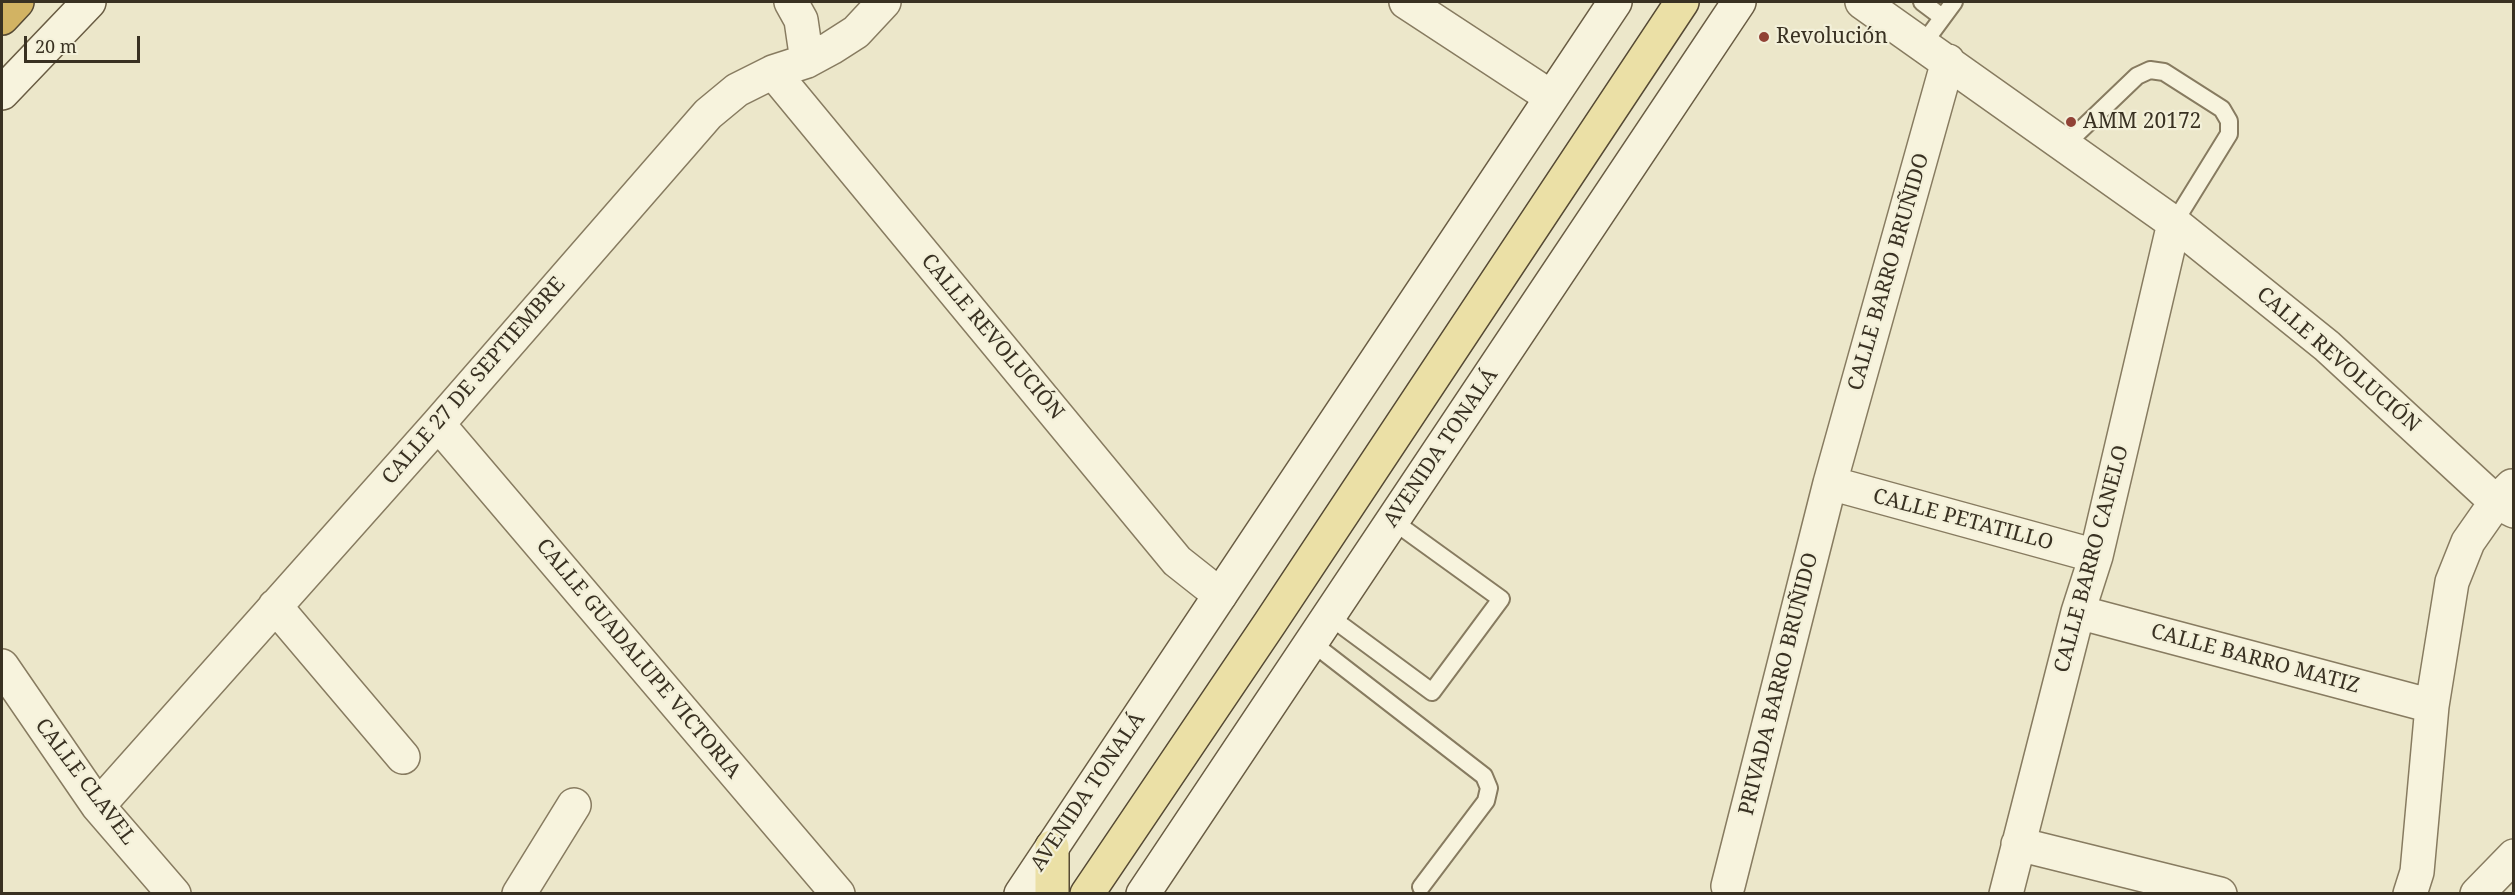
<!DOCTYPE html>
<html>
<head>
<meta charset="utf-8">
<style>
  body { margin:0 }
  #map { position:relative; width:2515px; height:895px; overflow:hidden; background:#ece7ca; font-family:"Noto Serif",serif }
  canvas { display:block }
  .frame { position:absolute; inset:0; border:3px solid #393122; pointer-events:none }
  .scale { position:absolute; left:24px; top:36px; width:116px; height:27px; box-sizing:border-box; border:3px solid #393122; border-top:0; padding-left:8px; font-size:18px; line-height:21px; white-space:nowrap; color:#393122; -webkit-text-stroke:4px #f3f0d9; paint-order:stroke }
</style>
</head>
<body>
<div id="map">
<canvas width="2515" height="895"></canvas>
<div class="frame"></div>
<div class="scale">20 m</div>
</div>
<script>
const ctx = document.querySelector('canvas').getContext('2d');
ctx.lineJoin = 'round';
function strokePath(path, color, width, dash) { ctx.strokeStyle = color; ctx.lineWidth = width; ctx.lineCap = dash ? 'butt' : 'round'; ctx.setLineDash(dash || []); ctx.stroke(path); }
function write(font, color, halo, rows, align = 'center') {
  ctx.font = font + ' "Noto Serif",serif'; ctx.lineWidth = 4.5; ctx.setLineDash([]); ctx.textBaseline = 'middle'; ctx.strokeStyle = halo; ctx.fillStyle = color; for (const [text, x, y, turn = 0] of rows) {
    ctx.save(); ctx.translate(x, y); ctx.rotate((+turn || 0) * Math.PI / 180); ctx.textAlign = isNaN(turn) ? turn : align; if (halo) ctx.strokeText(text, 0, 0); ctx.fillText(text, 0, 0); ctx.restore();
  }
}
const lane = new Path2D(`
  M1922,2L1942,17
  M1923,44L1954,2
  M2066,144L2137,76L2150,70L2164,72L2222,109L2229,121V134L2174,223
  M1329,616L1432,692L1501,599L1393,521
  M1311,642L1484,776L1489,788L1486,801L1421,887`);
const street = new Path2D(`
  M791,2L801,20L807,61
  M1406,2L1551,97
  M1862,2L2174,223L2327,346L2496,502L2514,511
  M773,72L1177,561L1220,595
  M438,424L838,894
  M1830,483L2096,556
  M275,606L403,757
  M2078,612L2432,706
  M2,666L98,806L174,894
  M98,806L438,424L708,114L737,90L773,72L807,61L831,48L856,32L884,2
  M2018,844L2220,894
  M1728,886L1830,483L1948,61
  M519,894L574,805
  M2006,894L2078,612L2096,556L2174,223
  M2410,894L2417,872L2432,706L2452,582L2468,542L2496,502L2512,486
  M2477,894L2514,856`);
const secondary = new Path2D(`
  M2,93L89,2
  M1021,894L1615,2
  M1143,894L1739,2`);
const primary = new Path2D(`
  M1052,847V894
  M1087,894L1270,623L1682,2`);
const highway = new Path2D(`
  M2,18L17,2`);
const markers = [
  [1764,37,6,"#914235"],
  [2071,122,6,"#914235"]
];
const poiNames = [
  ["Revolución",1776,37],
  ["AMM 20172",2083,122]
];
const streetNames = [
  ["CALLE BARRO BRUÑIDO",1889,272,-74],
  ["CALLE REVOLUCIÓN",992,337,50],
  ["CALLE REVOLUCIÓN",2338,360,41],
  ["CALLE 27 DE SEPTIEMBRE",474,381,-49],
  ["AVENIDA TONALÁ",1441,448,-56],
  ["CALLE PETATILLO",1963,520,15],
  ["CALLE BARRO CANELO",2092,559,-75],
  ["CALLE GUADALUPE VICTORIA",638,659,50],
  ["CALLE BARRO MATIZ",2255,659,15],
  ["PRIVADA BARRO BRUÑIDO",1779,684,-76],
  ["CALLE CLAVEL",85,782,53],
  ["AVENIDA TONALÁ",1088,792,-56]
];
strokePath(lane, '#877b60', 20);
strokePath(street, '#877b60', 36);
strokePath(secondary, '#695c43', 36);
strokePath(primary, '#554933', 36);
strokePath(highway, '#554933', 36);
strokePath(lane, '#f7f3dd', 16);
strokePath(street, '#f7f3dd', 33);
strokePath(secondary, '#f7f3dd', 33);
strokePath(primary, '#ebe0a6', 33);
strokePath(highway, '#d2b363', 33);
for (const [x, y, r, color] of markers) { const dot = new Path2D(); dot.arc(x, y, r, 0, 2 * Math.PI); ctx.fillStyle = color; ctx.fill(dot); strokePath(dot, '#f3f0d9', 2); }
write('21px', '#393122', '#f3f0d9', poiNames, 'left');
write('21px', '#393122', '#f3f0d9', streetNames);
</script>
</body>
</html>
